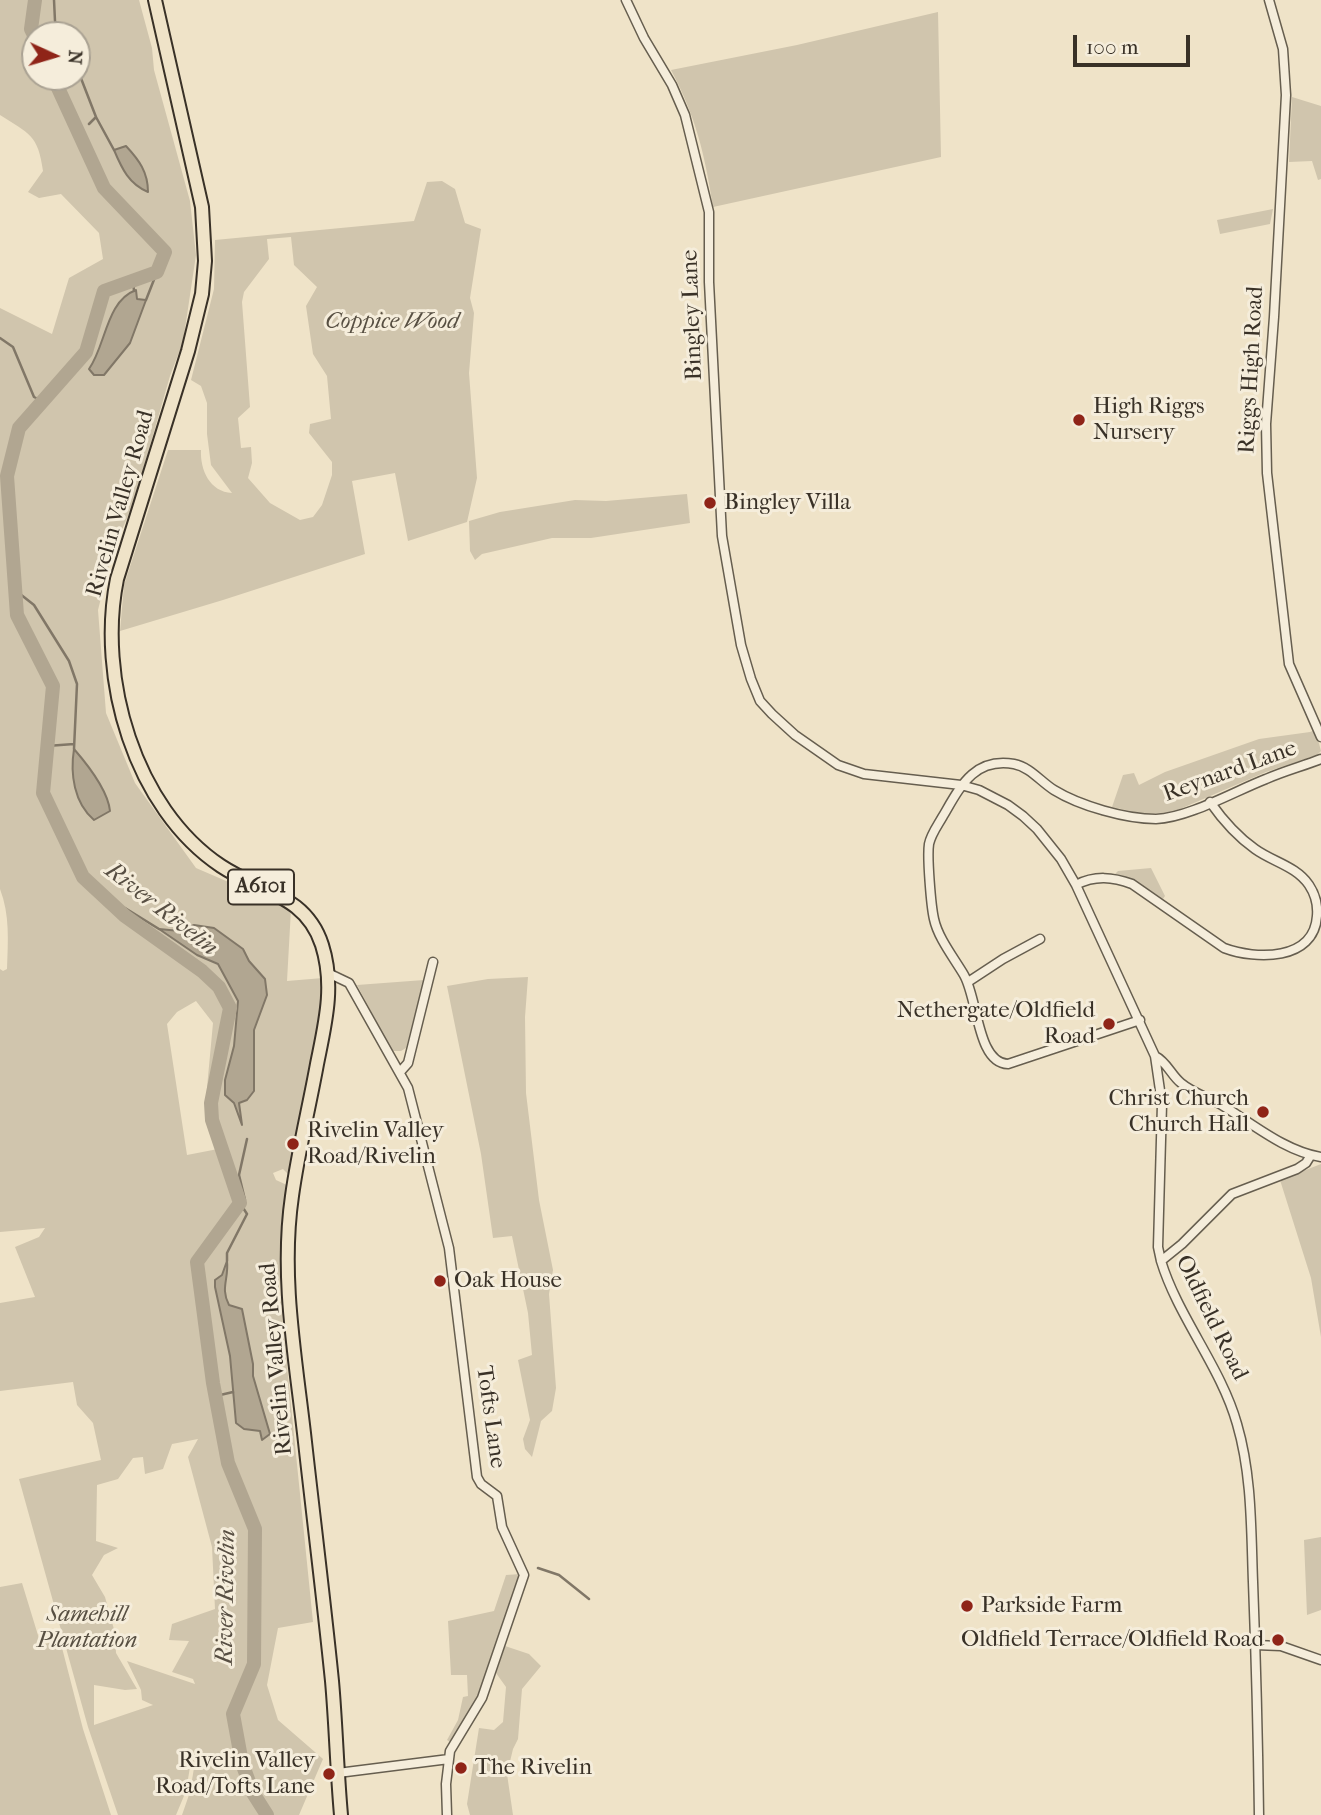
<!DOCTYPE html>
<html>
<head>
<meta charset="utf-8">
<style>
  body { margin:0 }
  #map { position:relative; width:1321px; height:1815px; overflow:hidden; background:#efe3c8; font-family:"IM FELL French Canon",serif }
  canvas { display:block }
  .north { position:absolute; left:21px; top:21px; width:70px; height:70px; box-sizing:border-box; background:#f5eddb; border:2px solid #aaa293; border-radius:50%; rotate:94deg; font-size:19px; font-weight:700; line-height:28px; text-align:center; color:#393127 }
  .north::after { content:''; display:block; margin:auto; width:24px; height:32px; background:#8f2418; clip-path:polygon(50% 0,100% 100%,50% 72%,0 100%) }
  .scale { position:absolute; left:1073px; top:35px; width:117px; height:32px; box-sizing:border-box; border:4px solid #393127; border-top:0; padding-left:9px; font-size:21px; line-height:24px; white-space:nowrap; color:#393127; -webkit-text-stroke:5px #f5eddb; paint-order:stroke }
</style>
</head>
<body>
<div id="map">
<canvas width="1321" height="1815"></canvas>
<div class="north">N</div>
<div class="scale">100 m</div>
</div>
<script>
const ctx = document.querySelector('canvas').getContext('2d');
ctx.lineJoin = 'round';
function paint(path, color) { ctx.fillStyle = color; ctx.fill(path, 'evenodd'); }
function strokePath(path, color, width, dash) { ctx.strokeStyle = color; ctx.lineWidth = width; ctx.lineCap = dash ? 'butt' : 'round'; ctx.setLineDash(dash || []); ctx.stroke(path); }
function write(font, color, halo, rows, align = 'center') {
  ctx.font = font + ' "IM FELL French Canon",serif'; ctx.lineWidth = 6; ctx.setLineDash([]); ctx.textBaseline = 'middle'; ctx.strokeStyle = halo; ctx.fillStyle = color; for (const [text, x, y, turn = 0] of rows) {
    ctx.save(); ctx.translate(x, y); ctx.rotate((+turn || 0) * Math.PI / 180); ctx.textAlign = isNaN(turn) ? turn : align; if (halo) ctx.strokeText(text, 0, 0); ctx.fillText(text, 0, 0); ctx.restore();
  }
}
const green = new Path2D(`
  M0,0H139L152,48L154,70L190,201L196,255L183,342L170,376L133,505L113,550L98,610L106,713L135,783L196,868L291,909L287,981L323,978V1003L293,1170L288,1174L283,1169L273,1173L276,1180L289,1186L279,1287L313,1622L278,1628L267,1685L278,1720L323,1759L299,1815H182L190,1792L195,1762L191,1761L186,1791L176,1815H118L88,1727L19,1479L101,1460L93,1423L77,1405L73,1382L0,1391V1303L35,1297L15,1247L39,1237L45,1228L0,1232V969L3,971L7,969C8,941 10,915 0,889V308L52,334L69,278L103,259L99,233L61,194L39,198L28,192L43,171C38,134 29,134 0,115ZM35,35H77V77H35ZM196,1001L213,1023L205,1109L218,1149L187,1155L167,1024L177,1012ZM198,1439L188,1457L212,1547L215,1609L172,1624L169,1640L189,1641L172,1672L193,1679L195,1684L127,1661L141,1690L142,1700L153,1705L94,1725V1685L125,1690L137,1689L116,1653L115,1633L105,1597L92,1575L104,1555L118,1548L96,1541L97,1485L118,1479L133,1458L143,1457L145,1474L163,1469L172,1444Z
  M938,12L941,157L713,207C705,155 696,117 671,70L797,45Z
  M1292,97L1321,106V179L1318,180L1312,161L1289,162Z
  M442,181L455,189L465,223L481,229L470,298L474,313L469,373L477,478L467,522L408,541L395,473L352,481L365,554L223,600L120,631L124,585L168,450H201C200,470 210,492 232,493L211,465L207,434V403L201,386L191,380L214,289L215,240L414,221L427,182ZM291,237L294,265L317,287L306,306L313,354L327,376L331,419L310,424L309,433L332,462V475L322,505L313,517L300,520L270,503L248,478L252,463L251,447L241,448L238,418L250,407L242,302L244,292L269,259L267,239Z
  M1273,209L1270,224L1220,234L1217,220Z
  M687,494L690,523L591,538H552L482,554L475,560L470,551L469,521L500,512L575,500L606,501Z
  M1320,728L1317,736L1321,751L1317,755L1266,772L1173,812L1144,814L1112,807L1123,775L1134,773L1139,785L1165,772L1259,739L1310,732Z
  M1151,868L1165,896L1163,899L1137,882L1114,875L1118,871Z
  M528,977L525,1017L526,1093L539,1200L553,1270L549,1294L556,1388L552,1411L541,1421L532,1457L525,1449L523,1439L530,1420L518,1360L532,1355L528,1313L512,1236L493,1238L481,1154L447,986L488,979Z
  M424,980L406,1048L401,1051H392L357,985Z
  M1321,1164V1337L1311,1278L1280,1180Z
  M1321,1537V1610L1307,1615L1304,1540Z
  M521,1574L479,1699L450,1742L447,1740L458,1720L463,1697L468,1696L467,1675H451L448,1621L494,1611L506,1575Z
  M22,1583L41,1645L60,1640L83,1729L111,1815H0V1587Z
  M505,1646L529,1654L541,1666L522,1689L518,1739L513,1749L507,1774L513,1815H470L467,1804L479,1728L494,1730L503,1722L506,1687L496,1673Z`);
const water = new Path2D(`
  M126,146C139,160 148,172 148,192C129,184 122,169 114,150Z
  M136,290L137,299L146,300L130,343L104,375H94L89,369C106,345 106,301 136,290Z
  M74,749C87,764 108,791 110,811L94,820C74,803 70,774 74,749Z
  M194,925L214,928L243,949L249,961L265,979L267,995L254,1030V1091L247,1100L239,1103L242,1125L234,1103L225,1095V1080L234,1046L238,1001L218,964L197,955L159,929L180,931Z
  M227,1261C229,1279 220,1288 229,1305L242,1309L253,1364V1376L270,1434L262,1440L260,1431L244,1429L236,1423L230,1356L215,1287V1280L222,1275Z`);
const stream = new Path2D(`
  M54,0L55,21L62,35
  M77,68L96,117L89,124
  M96,117L114,150
  M133,281L134,291
  M146,300L157,272
  M0,338L13,347L34,397L42,401
  M15,590L34,605L69,661L77,684L74,749
  M47,746L74,744
  M118,910L125,908L159,929
  M227,1261V1253L247,1214L240,1203L245,1200L239,1175L247,1139
  M216,1396L233,1392
  M538,1568L559,1575L589,1599`);
const river = new Path2D(`
  M35,0L31,29L35,37
  M53,77L104,188L165,252L157,272L104,291L86,352L19,428L7,476L17,615L53,686L43,793L83,877L125,916L202,971L219,987L230,1008L211,1103L212,1120L240,1203L197,1262L213,1383L228,1463L255,1529L254,1664L233,1714L242,1763L253,1793L267,1815`);
const minor = new Path2D(`
  M626,0L644,38L672,85L685,115L709,212V282L722,536L741,645L751,679L760,701L772,714L795,735L838,765L864,774L961,785L979,790L1008,805L1023,816L1037,829L1061,859L1076,885L1155,1056L1162,1104L1158,1247L1161,1261C1178,1317 1221,1367 1237,1424C1252,1475 1251,1529 1253,1582C1256,1660 1258,1737 1259,1815
  M1269,0L1283,49L1286,95L1274,317L1266,424L1267,473L1289,664L1321,737
  M1076,885C1095,875 1113,877 1132,884L1224,948C1256,960 1314,961 1317,916C1318,905 1315,894 1309,885C1296,866 1273,862 1255,849C1238,837 1222,819 1210,802
  M328,973L349,983L408,1088L449,1248L477,1477L481,1484L497,1496L502,1527L524,1575L482,1698L450,1751L446,1784L447,1815
  M968,982L1003,959L1040,939
  M1140,1020L1008,1064C977,1063 978,999 964,975C954,958 938,938 934,919C931,906 927,857 929,844C931,834 938,825 943,816C960,787 974,757 1014,764C1030,767 1041,782 1054,790C1080,806 1126,819 1156,819C1188,818 1235,791 1266,779C1284,771 1303,766 1321,759
  M1155,1056C1167,1062 1171,1075 1181,1083C1193,1093 1207,1097 1220,1104C1252,1123 1284,1151 1321,1157
  M400,1072L408,1063L433,962
  M1161,1261L1182,1244L1232,1194L1297,1169L1306,1163L1311,1155
  M1255,1645L1281,1646L1321,1660
  M338,1773L449,1759`);
const primary = new Path2D(`
  M155,0L202,207L205,261L202,294L188,351L117,579C97,677 134,808 221,866C260,892 306,895 322,945C335,986 325,1024 317,1064C309,1108 298,1152 292,1196C280,1278 296,1360 305,1442C314,1522 324,1602 332,1681C336,1726 337,1771 341,1815`);
const markers = [
  [1079,420,7,"#8f2418"],
  [710,503,7,"#8f2418"],
  [1109,1024,7,"#8f2418"],
  [1263,1112,7,"#8f2418"],
  [293,1144,7,"#8f2418"],
  [440,1281,7,"#8f2418"],
  [967,1606,7,"#8f2418"],
  [1278,1640,7,"#8f2418"],
  [461,1768,7,"#8f2418"],
  [329,1774,7,"#8f2418"]
];
const shields = [
  [261,887,66]
];
const shieldNames = [
  ["A6101",261,887]
];
const streetNames = [
  ["Bingley Lane",693,315,-92],
  ["Riggs High Road",1252,370,-87],
  ["Rivelin Valley Road",121,504,-74],
  ["Reynard Lane",1230,772,-20],
  ["Oldfield Road",1211,1318,64],
  ["Rivelin Valley Road",277,1359,-95],
  ["Tofts Lane",490,1417,82]
];
const parkNames = [
  ["Coppice Wood",392,322],
  ["Samehill",87,1615],
  ["Plantation",87,1641]
];
const poiNames = [
  ["High Riggs",1093,407],
  ["Nursery",1093,433],
  ["Bingley Villa",724,503],
  ["Nethergate/Oldfield",1095,1011,"right"],
  ["Road",1095,1037,"right"],
  ["Christ Church",1249,1099,"right"],
  ["Church Hall",1249,1125,"right"],
  ["Rivelin Valley",307,1131],
  ["Road/Rivelin",307,1157],
  ["Oak House",454,1281],
  ["Parkside Farm",981,1606],
  ["Oldfield Terrace/Oldfield Road",1264,1640,"right"],
  ["Rivelin Valley",315,1761,"right"],
  ["Road/Tofts Lane",315,1787,"right"],
  ["The Rivelin",475,1768]
];
const waterNames = [
  ["River Rivelin",161,910,38],
  ["River Rivelin",227,1597,-89]
];
paint(green, '#d0c5ad');
paint(water, '#b1a691');
strokePath(water, '#817767', 2);
strokePath(stream, '#817767', 2.5);
strokePath(river, '#b1a691', 14);
strokePath(minor, '#665e4f', 11);
strokePath(primary, '#393127', 16);
strokePath(minor, '#f5eddb', 8);
strokePath(primary, '#efe3c8', 12);
for (const [x, y, r, color] of markers) { const dot = new Path2D(); dot.arc(x, y, r, 0, 2 * Math.PI); ctx.fillStyle = color; ctx.fill(dot); strokePath(dot, '#f5eddb', 2.5); }
for (const [x, y, w] of shields) { const box = new Path2D(); box.roundRect(x - w / 2, y - 17.5, w, 35, 5); ctx.fillStyle = '#f5eddb'; ctx.fill(box); strokePath(box, '#393127', 2); }
write('bold 21px', '#393127', null, shieldNames);
write('23px', '#393127', '#f5eddb', streetNames);
write('italic 23px', '#574f42', '#f5eddb', parkNames);
write('23px', '#393127', '#f5eddb', poiNames, 'left');
write('italic 24px', '#574e42', '#f5eddb', waterNames);
</script>
</body>
</html>
